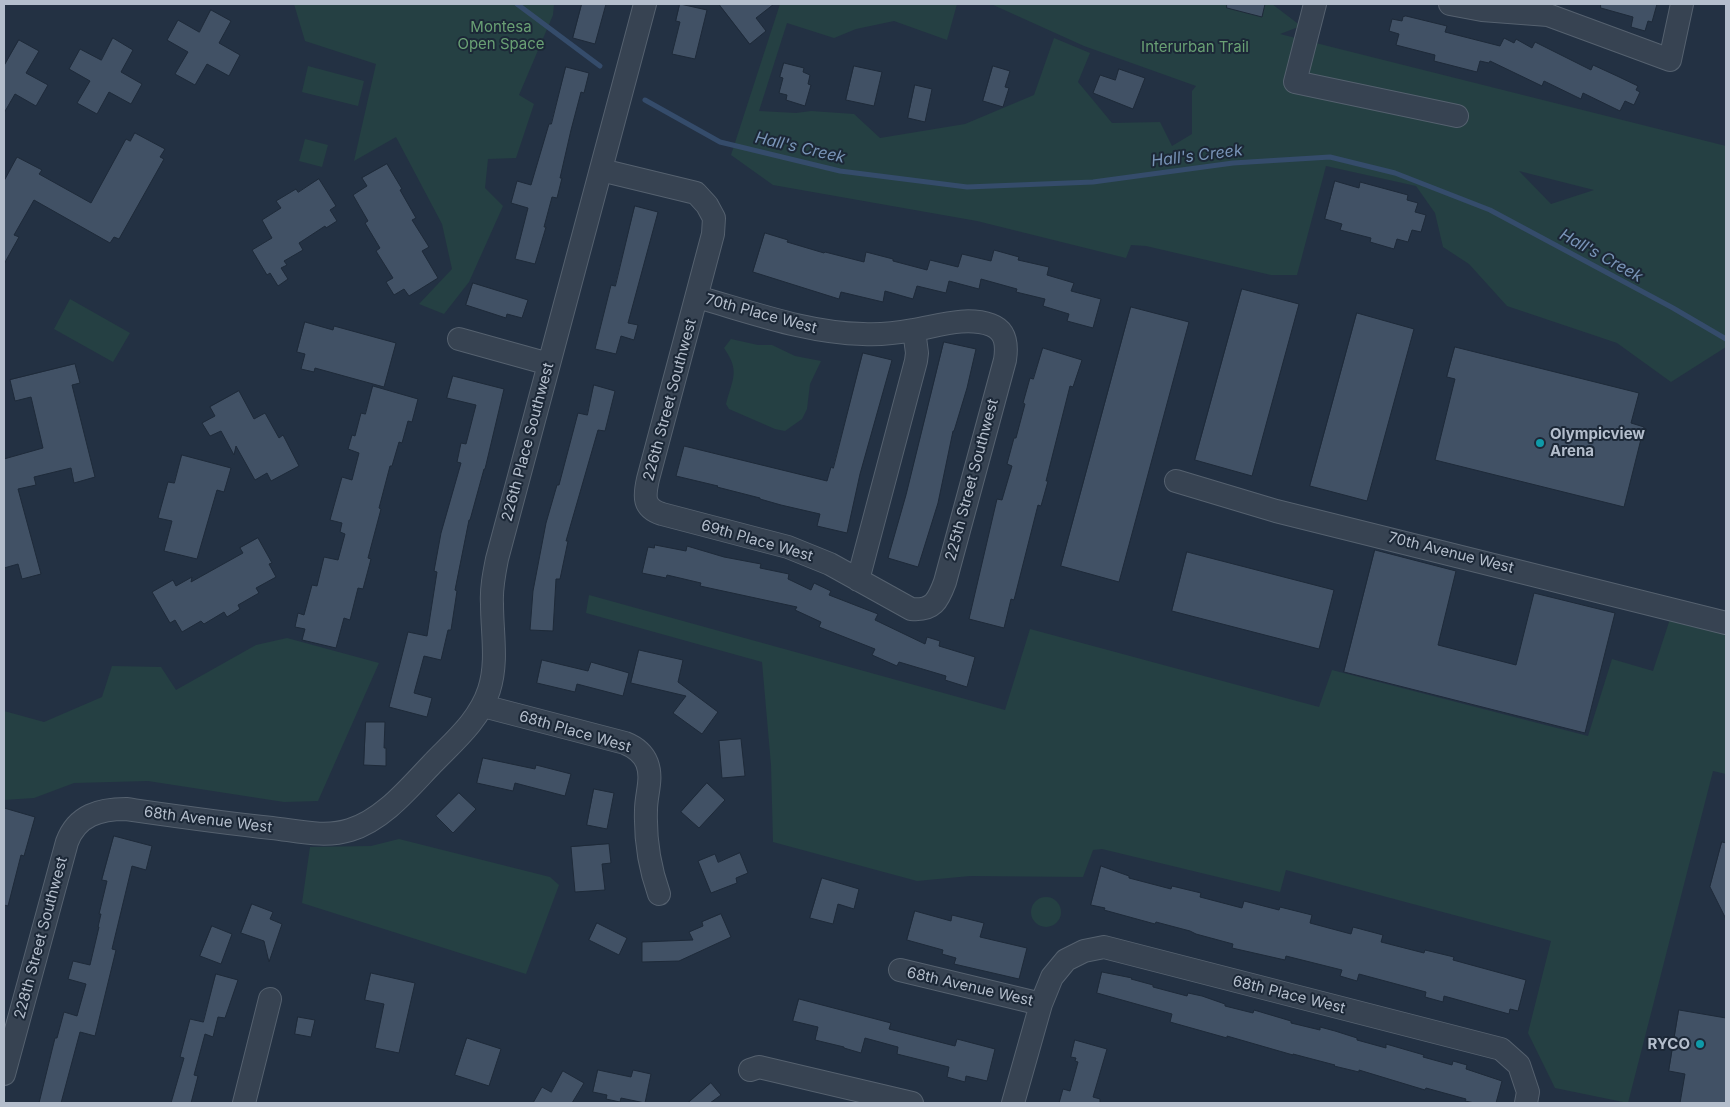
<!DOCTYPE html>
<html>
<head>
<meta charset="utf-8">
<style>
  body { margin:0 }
  #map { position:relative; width:1730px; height:1107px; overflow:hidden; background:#233143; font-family:Inter,sans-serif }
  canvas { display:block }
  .frame { position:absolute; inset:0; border:5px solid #b4becc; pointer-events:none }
</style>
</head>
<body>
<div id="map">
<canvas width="1730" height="1107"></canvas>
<div class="frame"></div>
</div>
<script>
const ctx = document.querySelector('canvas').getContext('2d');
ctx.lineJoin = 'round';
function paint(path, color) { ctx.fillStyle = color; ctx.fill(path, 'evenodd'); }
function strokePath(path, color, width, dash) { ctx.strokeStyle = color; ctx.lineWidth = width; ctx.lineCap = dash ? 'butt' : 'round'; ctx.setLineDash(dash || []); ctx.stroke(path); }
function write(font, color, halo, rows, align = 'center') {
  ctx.font = font + ' Inter,sans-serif'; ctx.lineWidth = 4; ctx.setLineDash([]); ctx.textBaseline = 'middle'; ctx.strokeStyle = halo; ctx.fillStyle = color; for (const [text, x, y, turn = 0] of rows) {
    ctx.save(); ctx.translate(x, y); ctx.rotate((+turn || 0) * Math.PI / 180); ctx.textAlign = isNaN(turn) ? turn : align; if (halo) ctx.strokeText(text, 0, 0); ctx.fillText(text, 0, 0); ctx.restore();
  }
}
const green = new Path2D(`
  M294,4H554L553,15L519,95L534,104L516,158L488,159L485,188L503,206L469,282L444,314L419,304L452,269L442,224L396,137L354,161L376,64L305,41Z
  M780,4H957L947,40L894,21L856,29L834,38L787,23L759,111L796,113L811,111L854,114L880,138L965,124L1034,95L1054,38L1090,53L1078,82L1112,123L1160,122L1172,146L1192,134V91L1196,86L1084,46L991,4H1272L1301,26L1280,34L1726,146V347L1671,382L1617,343L1507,306L1469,264L1443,247L1435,213L1416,186L1326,166L1297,275H1271L1146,246L1131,245L1126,258L977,221L773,185L731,155ZM1519,171L1594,190L1551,204Z
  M308,66L364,81L358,106L302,92Z
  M305,139L328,145L322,167L299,161Z
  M70,299L130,333L113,362L54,329Z
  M731,339L758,345H772L795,356L821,361L810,384L807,409L802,419L785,431L775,429L729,409L726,404C733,378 740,371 724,348Z
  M589,595L1005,710L1030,629L1319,707L1332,670L1588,736L1612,659L1653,671L1671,616L1726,631V774L1713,771L1628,1103L1555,1088L1528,1033L1551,941L1286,870L1280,892L1102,849L1093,850L1083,877L970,876L917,881L773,842L771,765L762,662L586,613Z
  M287,638L379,663L318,801L284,802L148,781L74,783L34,798L4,800V711L44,722L102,697L112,666L161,667L176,690L256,645Z
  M399,839L550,877L559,885L526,974L302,903L310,847L371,846Z
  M1031 912a15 15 0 1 1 30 0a15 15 0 1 1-30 0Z`);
const stream = new Path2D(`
  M517,4L600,66
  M645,100L720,142L840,171L967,187L1093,182L1233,163L1330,157L1395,173L1490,210L1673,308L1726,339`);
const building = new Path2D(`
  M582,4H606L595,44L573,38Z
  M680,4L707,10L695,59L672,54L680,22L676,21Z
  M719,4H774L756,18L766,31L750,44Z
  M1227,4H1265L1262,17L1227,8Z
  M1601,4H1657L1652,22L1648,21L1645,31L1631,27L1633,17L1601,8Z
  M211,10L231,21L219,43L240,55L229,76L207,64L195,85L175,74L188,52L167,40L178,20L199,32Z
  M1406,16L1447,26L1445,32L1500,46L1504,38L1514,43L1516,39L1532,48L1535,42L1591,70L1593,65L1617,76L1638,86L1636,90L1640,92L1634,105L1625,101L1620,111L1583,93L1581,99L1544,81L1542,86L1490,61L1489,63L1480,61L1477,72L1434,61L1435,55L1396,45L1399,34L1389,31L1392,19L1402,21L1403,17Z
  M113,38L133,50L121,72L142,84L131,104L109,92L97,114L77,103L90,81L69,69L80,49L101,60Z
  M19,40L39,51L26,73L48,85L36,106L15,94L4,113V66Z
  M784,63L804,68L803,72L810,75L808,84L811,85L805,106L786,100L787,95L779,93L783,78L780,77Z
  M854,66L882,72L874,106L846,100Z
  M993,66L1010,71L1005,87L1009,88L1003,107L983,101Z
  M566,67L589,73L584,93L581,92L571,130L560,178H562L557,198L552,197L544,227H546L535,264L515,259L528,208L511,203L517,181L531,185L549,124H551Z
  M1119,69L1145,78L1133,109L1093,93L1100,75L1115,80Z
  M915,85L932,89L925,122L908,118Z
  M135,133L165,149L160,157L164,159L119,239L114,237L110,243L34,200L14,235L19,237L4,264V181L17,157L42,170L39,174L91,203L126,139L130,141Z
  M387,164L402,189L400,190L416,218L412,220L429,247L422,251L438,278L409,296L404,289L394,295L386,282L393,278L376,251L380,248L365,223L368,221L353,195L367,186L362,178Z
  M319,179L336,206L330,210L337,221L326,228L325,226L299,243L303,250L284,261L287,265L281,268L288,279L278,286L270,273L267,275L252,250L272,238L262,220L281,208L276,201L296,189L298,192Z
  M1335,181L1359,188L1360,182L1408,195L1407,200L1418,203L1415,212L1426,215L1421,232L1412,230L1408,242L1397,239L1394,249L1370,242L1371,238L1340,230L1342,224L1325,219Z
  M635,206L658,212L628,323L638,325L634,340L621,336L616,354L595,349L611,285L615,286Z
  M765,233L788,240L787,242L824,253L825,252L864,262L866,252L893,259V261L927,270L930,260L958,267L962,254L991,261L994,250L1019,257L1018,260L1049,267L1047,275L1074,283L1071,291L1101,299L1093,328L1067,321L1069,314L1043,306L1045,299L1016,292L1017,289L981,279L979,289L949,281L946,293L917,286L913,299L885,291L883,302L841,292L839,299L753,272Z
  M473,283L528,300L522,318L507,314L506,318L466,305Z
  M1242,289L1299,304L1252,476L1195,460Z
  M1131,307L1189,322L1119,582L1061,566Z
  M1357,313L1414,329L1367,501L1310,486Z
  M305,322L333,330L334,326L396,343L384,387L315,368L314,372L301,369L305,354L297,352Z
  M944,342L976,349L967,388L954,431H953L938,503L918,567L888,558L906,495Z
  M1455,347L1639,393L1631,423L1644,427L1624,507L1435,460L1455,379L1447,377Z
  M1043,348L1082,360L1073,387L1070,386L1046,481H1048L1041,506L1038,505L1014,600L1011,599L1004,628L969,619L997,499L1002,500L1012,466L1007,464L1014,438H1016L1025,404L1023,403L1030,378L1033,379Z
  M863,353L892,360L860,474L847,533L817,526L820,514L781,505L760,499V498L717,487L718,486L676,476L684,446L827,481L831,467L833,468Z
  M75,364L80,383L72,385L95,477L74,483L71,468L34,477L36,485L18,489L41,574L22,579L18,564L4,568V459L43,448L31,397L15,401L10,380Z
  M453,376L504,389L485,469H484L470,520H469L455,590L457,591L451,630H448L441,660L424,656L414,693L432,698L427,717L389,707L408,632L427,636L437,572L434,571L441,533L461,463L457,462L461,443L466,444L476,405L447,398Z
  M594,385L615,391L605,431L598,430L566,541H568L560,579H556L553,631L530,630L533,591L546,523L557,485H559L578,413L587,415Z
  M373,386L418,399L412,422L408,421L402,443L399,442L392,466H390L379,508L381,509L368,558L371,559L363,589L358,588L350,620L344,618L336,648L302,640L305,629L295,627L298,613L304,615L312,585L317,586L324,557L338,560L345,534L340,532L342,523L330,520L342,477L352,480L359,453L348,449L352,435L355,436L361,413L365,414Z
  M239,391L254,419L265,413L279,438L283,435L299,466L271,481L267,473L255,480L236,446L234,455L221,431L210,436L202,423L215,416L210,407Z
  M182,455L231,468L224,492L217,490L197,559L164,551L172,521L158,518L168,482L174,483Z
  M258,538L272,563L269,564L276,577L256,588L259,593L238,605L240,609L227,617L224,612L204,624L201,621L182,632L175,620L170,623L152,592L173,580L176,586L192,577L191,582L243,553L240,548Z
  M655,545L686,551L687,546L724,557L761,564L760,568L789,574L788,579L811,590L814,583L831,591L829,595L878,614L875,620L925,644L927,637L940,641L939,646L975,657L967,687L945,680L946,676L899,662L897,666L872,655L875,649L819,627L821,622L795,610L797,607L700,586L701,583L667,575L666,578L642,573L648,547L654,548Z
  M1375,550L1456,571L1438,645L1516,665L1534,593L1615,613L1585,733L1344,672Z
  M1187,552L1334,590L1319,649L1172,611Z
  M639,650L683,660L678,682L718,712L702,734L673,713L686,696L631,683Z
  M542,660L588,671L591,662L629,673L623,696L577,684L575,692L537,683Z
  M366,722H385L384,748H386V766L364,765Z
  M741,739L745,776L722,778L719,741Z
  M483,758L535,769L536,765L571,774L565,796L515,783L513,791L477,783Z
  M707,783L725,800L699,828L681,812Z
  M594,789L614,793L607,829L587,825Z
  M459,793L476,809L453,833L436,816Z
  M4,808L35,817L24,856L21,855L8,906L4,905Z
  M114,836L152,846L146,870L132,866L112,949L116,950L95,1036L80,1032L61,1103H39L55,1038H57L64,1012L77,1016L86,984L68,979L73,961L90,965L99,927H98L101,914H99L107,881L102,880Z
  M1722,842L1726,843V919L1710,887Z
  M609,844L611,863L602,864L605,890L575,892L571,847Z
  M740,853L748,873L736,878L737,883L711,893L698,861L715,854L718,862Z
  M1101,866L1129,876V878L1171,889L1172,886L1201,893L1200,897L1242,908L1244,901L1279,910L1280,907L1312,915L1310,923L1351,934L1353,927L1383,935L1381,942L1424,953L1425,950L1454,957L1453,960L1526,980L1518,1011L1510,1009L1509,1014L1444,996L1443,1002L1425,997L1426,992L1359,974L1357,981L1340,976L1342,970L1286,956L1285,960L1232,948L1233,944L1196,934L1190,931L1156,922L1155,924L1104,910L1105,908L1091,905Z
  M822,878L859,889L854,909L838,904L833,924L810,918Z
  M252,904L273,912L270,919L282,924L269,962L264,941L241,933Z
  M915,911L951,921L952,915L984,923L980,937L1027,948L1019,979L954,964L956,958L942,954L943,950L907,940Z
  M721,914L731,937L679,961L642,962V942L693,940L689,932L703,926L702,922Z
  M597,923L627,938L619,955L589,940Z
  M212,926L232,934L221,964L200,956Z
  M1102,972L1132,978L1131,979L1153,985V987L1187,996L1188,993L1202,996L1225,1004V1006L1253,1013L1254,1010L1291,1021V1023L1320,1030V1027L1335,1031L1357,1038V1040L1386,1048V1044L1424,1055L1423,1057L1452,1065L1453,1061L1467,1065L1466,1069L1502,1081L1496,1103H1475L1465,1101L1466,1099L1426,1088L1425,1090L1359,1070V1072L1334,1066L1335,1065L1293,1054V1055L1227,1036V1038L1170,1022L1172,1014L1097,993Z
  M371,973L415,983L399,1053L375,1048L384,1004L365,1000Z
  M216,974L238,980L225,1018L218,1017L213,1037L205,1034L194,1075L198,1076L191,1103H171L184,1058L180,1057L190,1019L203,1022Z
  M799,999L891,1023L889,1029L955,1046L957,1039L995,1049L987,1081L966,1076L965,1082L947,1077L949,1067L897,1054L898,1047L865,1038L861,1053L844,1048V1047L815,1040L818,1027L793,1021Z
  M1679,1010L1726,1018V1103H1680L1685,1074L1669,1071Z
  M298,1017L315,1020L311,1037L295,1034Z
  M467,1038L501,1049L489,1086L455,1075Z
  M1075,1040L1107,1049L1093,1097L1100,1099V1103H1059L1063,1089L1070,1091L1078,1062L1075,1061L1076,1058L1071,1057Z
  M598,1070L631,1077L633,1070L651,1074L645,1103L621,1098L620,1102L606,1099L607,1095L593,1092Z
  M563,1071L584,1083L572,1103H533L542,1087L551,1092Z
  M711,1083L721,1095L710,1103H688Z`);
const minor = new Path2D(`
  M1315,4L1295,82L1457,116
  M1450,4L1482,10L1548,15L1670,60L1682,4
  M601,170L696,193L707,205L714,218L713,234L648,479C644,497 643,508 662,514L788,547L830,564L911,609C933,611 938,601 945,582L1005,360C1007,347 1007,331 991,325C966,316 938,326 913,330C897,333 880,335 863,334C807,333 751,312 697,297
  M459,339L549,364
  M1176,481L1276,511L1726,623
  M858,580L916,361L917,353L914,330
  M483,706L625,743C635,747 643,753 647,763C653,779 646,794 646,810C645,839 649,866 659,894
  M900,970L1041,1004
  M750,1070L759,1067L912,1103
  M4,1074L67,842C77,815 100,809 126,809C175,816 223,823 272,828C298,831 325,838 350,830C383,820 409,788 432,764C453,742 479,721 489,690C498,662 492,633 492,604C491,589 494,574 497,559L645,4
  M244,1103L270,999
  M1013,1103L1041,1004L1052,977L1066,960L1084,951L1104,947L1501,1049L1519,1065L1528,1092L1526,1103`);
const markers = [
  [1540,443,5,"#0f9aa8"],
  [1700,1044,5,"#0f9aa8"]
];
const parkNames = [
  ["Montesa",501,27],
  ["Open Space",501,44],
  ["Interurban Trail",1195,47]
];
const streetNames = [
  ["70th Place West",761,314,15],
  ["226th Street Southwest",670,400,-75],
  ["226th Place Southwest",528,442,-75],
  ["225th Street Southwest",972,480,-75],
  ["69th Place West",757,541,16],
  ["70th Avenue West",1451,553,14],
  ["68th Place West",575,732,16],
  ["68th Avenue West",208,820,7],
  ["228th Street Southwest",41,938,-75],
  ["68th Avenue West",970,987,13],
  ["68th Place West",1289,995,14]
];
const poiNames = [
  ["Olympicview",1550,434],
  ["Arena",1550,451],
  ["RYCO",1690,1044,"right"]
];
const waterNames = [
  ["Hall's Creek",800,148,13],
  ["Hall's Creek",1197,156,-7],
  ["Hall's Creek",1601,256,29]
];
paint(green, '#254043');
strokePath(stream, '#354c6b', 5);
paint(building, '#415165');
strokePath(building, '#1e2a39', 1);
strokePath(minor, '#55616f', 24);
strokePath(minor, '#374352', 22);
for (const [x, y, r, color] of markers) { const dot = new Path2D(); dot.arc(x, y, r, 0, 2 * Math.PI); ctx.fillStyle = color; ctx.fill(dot); strokePath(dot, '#1c2837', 2); }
write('15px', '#69a074', '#1c2837', parkNames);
write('15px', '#b4becc', '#1c2837', streetNames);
write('bold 15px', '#b4becc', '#1c2837', poiNames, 'left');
write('italic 16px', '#7994b7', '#1c2837', waterNames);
</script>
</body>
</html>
